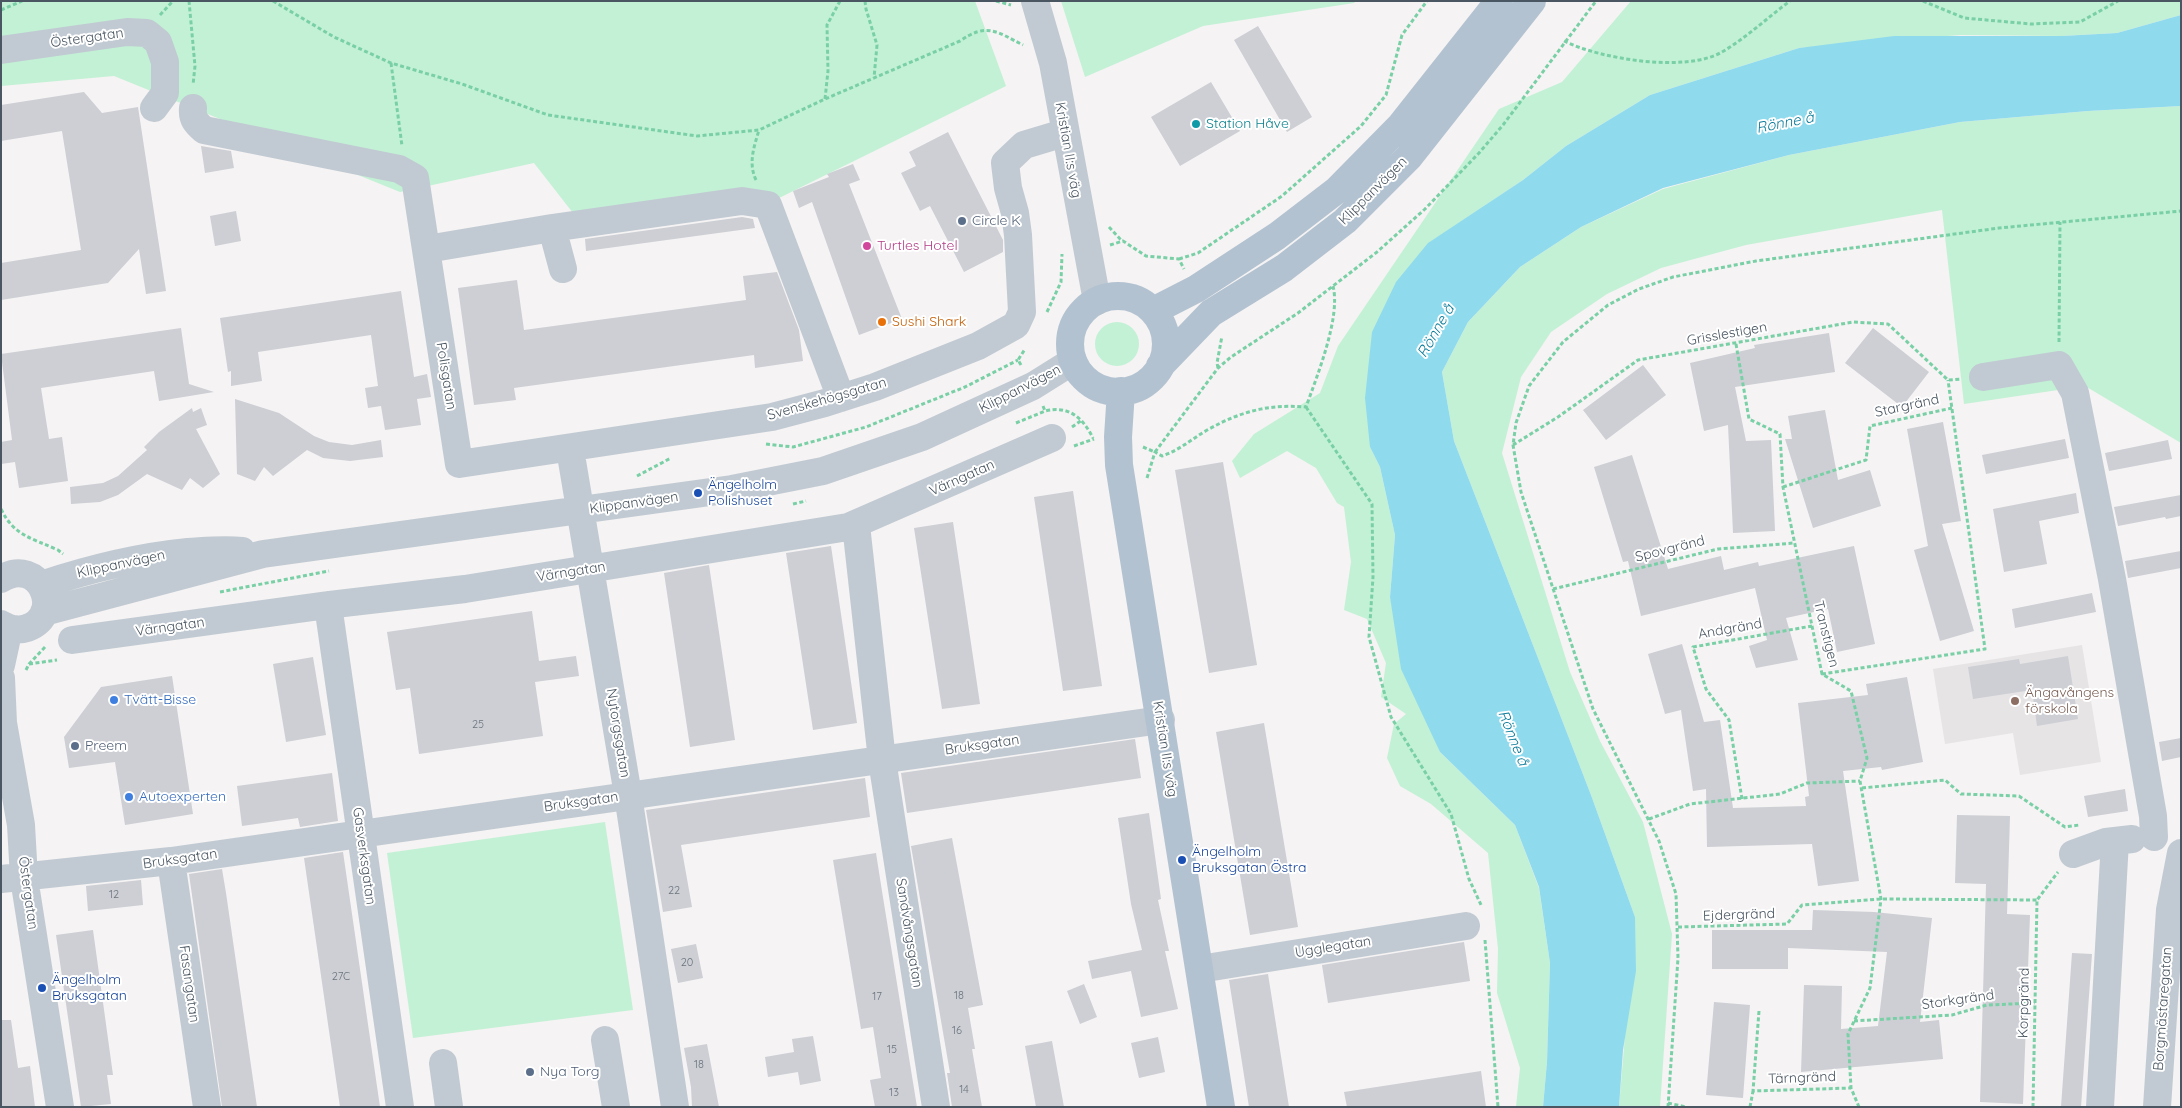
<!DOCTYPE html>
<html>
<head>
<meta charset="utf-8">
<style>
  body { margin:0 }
  #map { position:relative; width:2182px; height:1108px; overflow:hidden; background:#f5f3f3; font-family:Quicksand,sans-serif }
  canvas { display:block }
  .frame { position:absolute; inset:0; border:2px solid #4a5661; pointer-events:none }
</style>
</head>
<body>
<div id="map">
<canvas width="2182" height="1108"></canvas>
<div class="frame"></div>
</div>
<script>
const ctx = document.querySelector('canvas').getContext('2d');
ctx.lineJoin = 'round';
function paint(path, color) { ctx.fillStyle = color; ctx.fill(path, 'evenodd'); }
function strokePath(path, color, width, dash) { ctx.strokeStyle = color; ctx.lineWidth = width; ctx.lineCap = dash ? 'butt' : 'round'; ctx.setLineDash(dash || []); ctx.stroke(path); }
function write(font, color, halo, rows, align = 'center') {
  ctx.font = font + ' Quicksand,sans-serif'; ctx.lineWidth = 4; ctx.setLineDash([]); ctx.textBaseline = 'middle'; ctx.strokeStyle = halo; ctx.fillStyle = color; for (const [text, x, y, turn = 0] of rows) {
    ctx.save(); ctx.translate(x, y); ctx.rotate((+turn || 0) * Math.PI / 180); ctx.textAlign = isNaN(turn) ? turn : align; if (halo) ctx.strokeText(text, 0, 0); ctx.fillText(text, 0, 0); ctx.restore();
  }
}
const education = new Path2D(`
  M2082,645L2101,762L2020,775L2013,733L1945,744L1933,669Z`);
const green = new Path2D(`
  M1,1H975L1006,86L773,201L573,213L534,163L400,192L114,76L1,86Z
  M1061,1H1356L1354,3L1203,26L1085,77Z
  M1631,1H2181V15L2117,33L2062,36L1960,35L1799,48L1650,95L1566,146L1523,180L1429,243L1370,447L1380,467L1395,535L1390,597L1440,752L1515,825L1539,888L1550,963L1547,1062L1543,1107H1516L1520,1068L1497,993L1498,949L1488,853L1431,804L1400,786L1387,758L1394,724L1406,714L1381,697L1386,663L1367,619L1344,610L1351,562L1344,507L1337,503L1316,468L1287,451L1240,478L1232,461L1254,434L1320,393L1338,346L1499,109L1562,82Z
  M2181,106V443L2085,386L1964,404L1942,210L1746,245L1661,268L1607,294L1551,332L1521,377L1502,453L1570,672L1600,741L1643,822L1672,934L1660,1107H1619L1635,917L1591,795L1454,441L1442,372L1468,322L1520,267L1581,227L1663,189L1789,155L1960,122L2088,111Z
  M1095 344a22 22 0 1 1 44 0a22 22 0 1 1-44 0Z
  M605,822L633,1010L413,1038L387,853Z`);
const water = new Path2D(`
  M2181,15V106L2088,111L1960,122L1789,155L1663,188L1581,227L1520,267L1468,322L1442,372L1454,441L1591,795L1635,917L1636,971L1623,1050L1619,1107H1543L1547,1062L1550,963L1539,887L1515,825L1440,752L1401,669L1390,597L1395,535L1380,467L1370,447L1365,398L1372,332L1396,282L1428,243L1523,180L1566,146L1650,95L1799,48L1894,36H2062L2117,33Z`);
const building = new Path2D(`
  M1258,26L1312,117L1287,132L1234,40Z
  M1211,82L1240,131L1180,166L1151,117Z
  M84,92L102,113L138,107L166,291L146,294L139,249L108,283L1,300V263L81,250L62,131L1,141V105Z
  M948,132L1003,240V252L964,272L930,206L920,211L901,173L916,166L909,152Z
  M201,146L231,151L234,168L205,173Z
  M853,164L860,180L849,184L902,319L859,335L812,202L799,208L793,191L829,177L827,174Z
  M236,211L241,241L215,246L210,216Z
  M742,217L753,219L755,228L586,251L585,239Z
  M777,272L799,330L803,361L755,368L754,355L514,388L516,400L474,405L458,288L517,280L524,330L746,300L743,276Z
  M401,291L414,377L427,374L431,397L417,399L421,425L385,430L381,406L368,408L365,388L378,386L371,335L258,352L262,381L231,386V371L228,372L220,318Z
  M181,328L189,384L214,392L159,401L154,371L41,388L49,439L62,437L68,481L19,488L15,462L1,464V442L12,440L1,354Z
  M1873,328L1929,372L1902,407L1845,363Z
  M1829,333L1835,372L1735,387L1746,441L1771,440L1775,531L1733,533L1728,425L1704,431L1690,363L1755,348L1754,345Z
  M1643,365L1666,395L1606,440L1583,410Z
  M235,399L279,413L314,436L329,442L352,445L381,440L383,457L350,461L323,458L307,450L273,476L264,467L255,481L237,474Z
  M192,408L193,412L201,408L207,425L196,429L220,474L203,488L190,478L182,490L147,474L118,495L100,502L71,504L70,487L103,483L118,476L147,450L144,447L159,432Z
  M1825,410L1838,480L1870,470L1881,506L1813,528L1785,439H1792L1788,416Z
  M1943,422L1961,521L1942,524L1974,631L1940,641L1914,550L1928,546L1907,429Z
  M2065,439L2069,458L1986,474L1982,455Z
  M2168,440L2172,459L2109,471L2105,453Z
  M1632,455L1668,569L1721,556L1724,570L1758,562L1759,566L1854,546L1875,644L1837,652L1828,609L1786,618L1798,660L1756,668L1749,646L1767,640L1755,588L1641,616L1628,561L1623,562L1594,467Z
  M1223,462L1257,665L1209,673L1175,470Z
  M1073,491L1102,686L1063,691L1034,497Z
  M2076,493L2079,513L2039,521L2047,564L2004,572L1993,509Z
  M2181,495V516L2166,519L2165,517L2118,526L2114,507Z
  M953,522L980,704L942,709L914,528Z
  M831,546L857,723L813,730L786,553Z
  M2181,551V568L2128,578L2125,561Z
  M709,565L735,740L690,747L664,573Z
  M2092,593L2096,612L2015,628L2012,609Z
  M532,611L539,661L576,656L579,676L535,682L543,736L419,754L410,688L396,690L387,632Z
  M1682,644L1704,722L1720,720L1733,808L1806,806L1805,797L1809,796L1798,703L1868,695L1866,684L1907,677L1923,762L1882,770L1881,767L1843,771L1859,881L1818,886L1812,844L1707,847L1706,789L1693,791L1681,710L1665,714L1648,654Z
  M2068,656L2078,719L2037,726L2032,690L1973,699L1968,667L2019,659L2020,664Z
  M313,657L326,735L286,742L273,664Z
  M172,676L193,814L125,825L115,762L69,768L64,737L101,687Z
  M1264,723L1298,927L1250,935L1216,732Z
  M2181,738V757L2162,761L2159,742Z
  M1135,739L1141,778L907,813L901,773Z
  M332,773L338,821L300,827L298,818L242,826L237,786Z
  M865,778L870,817L681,845L692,907L663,912L646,810Z
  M2125,789L2128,811L2088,817L2084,796Z
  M1149,813L1161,899L1158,900L1169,951H1165L1178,1009L1141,1017L1131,971L1092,979L1088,961L1142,950L1131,904L1118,818Z
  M1957,815L2010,816L2007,914L2030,915L2023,1104L1980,1102L1986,884L1955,883Z
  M952,838L983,1005L968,1008L975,1049H972L982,1107H952L947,1073H950L911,846Z
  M343,852L380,1107H340L304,858Z
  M876,853L881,885L917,1107H875L870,1080L881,1078L873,1027L861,1029L833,860Z
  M222,869L226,893L257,1107H222L189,874Z
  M141,880L143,905L88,911L86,886Z
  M1813,910L1874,912L1932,918L1920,1022L1939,1020L1943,1059L1801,1072L1804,985L1842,986L1841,1029L1878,1026L1887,952L1788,948V969H1712V930H1812Z
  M93,930L113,1075H107L111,1104L81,1107L56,935Z
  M1464,942L1470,981L1328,1003L1322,965Z
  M696,944L703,978L678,983L671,949Z
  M2072,953L2092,954L2081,1107H2061Z
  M1268,974L1289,1107H1249L1229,980Z
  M1084,984L1097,1017L1080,1024L1067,991Z
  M1714,1002L1750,1005L1743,1098L1706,1095Z
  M1,1020H11L18,1068L30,1066L35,1107H1Z
  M813,1036L821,1081L800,1085L798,1072L768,1077L765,1057L794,1052L792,1039Z
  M1158,1037L1165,1072L1139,1078L1131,1043Z
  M1052,1041L1064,1107H1036L1025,1046Z
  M707,1044L719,1107H692L691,1087L684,1048Z
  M1481,1071L1486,1107H1347L1344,1092Z`);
const path = new Path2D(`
  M189,1L195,66L193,85
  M273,1L334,37L391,63L462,84L548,115L697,136L759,130L825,99L960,41C987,22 997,32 1023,45
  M865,1L866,9L877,45L874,78
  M996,1L1011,5
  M1923,1L1964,18L2031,24L2080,22L2118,1
  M1,10L22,1
  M160,15L173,1
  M1564,41C1600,59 1686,73 1722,52C1746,38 1767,18 1790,1
  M391,63L402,146
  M825,99L828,71L827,25L840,1
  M756,180C748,163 754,147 759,130
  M1109,227L1122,241
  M1110,245L1123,241L1146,256L1179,259L1184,269
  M1179,259L1198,253L1282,196L1361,126L1386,95L1402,35L1427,1
  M1047,312L1061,282L1062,254
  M2059,342L2060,222
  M1736,344L1749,419L1780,434L1783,487L1822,674L1851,691L1867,758L1860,781L1881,899L1870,988L1848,1034L1851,1088L1859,1107
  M1021,365L1018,360L1025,349
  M1218,368L1217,363L1222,336
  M1043,406L1045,411C1069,405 1083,418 1093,438
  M1306,407L1372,504L1373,577L1369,637L1391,717L1451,814L1469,879L1482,907
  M1016,423L1045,411
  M1072,427L1082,420
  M766,444L793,447L866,427L965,387L1018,360
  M1513,445L1558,417L1638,360L1853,322L1888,324L1948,380L1961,379
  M1074,446L1094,439
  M1143,447L1155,452L1218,368L1231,357L1298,313L1377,252L1425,209L1479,153L1503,125L1596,1
  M637,476L671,458
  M1147,478L1155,452L1162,456C1180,450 1193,438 1209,429C1242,411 1269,404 1306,407C1317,376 1341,317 1333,286
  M1783,487L1866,460L1870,426L1952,408
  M793,504L806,501
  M1,509C14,536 32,538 58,550L63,554
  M1553,589L1718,549L1794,543
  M220,592L329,571
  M29,664L57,660
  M26,670L29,664L46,646
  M1822,674L1985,649L1948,380
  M1862,788L1945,780L1961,794L2019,796L2065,827L2079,825
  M1742,799L1729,720L1706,689L1693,647L1812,626
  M1649,819L1690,804L1780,794L1807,783L1860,781
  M1678,927L1787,924L1802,905L1881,899L2037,900
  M1485,940L1498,1107
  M1759,1011L1753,1091L1851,1088
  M1854,1021L1952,1015L1987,1005L2035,1003
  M1668,1103L1686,1107
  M1668,1107L1678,958L1676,894L1659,841L1593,709L1521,492L1513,445L1516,423L1529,386L1563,342L1608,305L1639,289L1673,277L1756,261L1999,228L2181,211
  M1750,1107L1753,1091
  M2033,1107L2037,900L2058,872`);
const minor = new Path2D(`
  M1035,1L1053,63L1097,301
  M1,50L127,32L147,33L158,42L165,62V93L154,108
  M193,108C192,119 196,123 204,130L399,169L415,178L459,464L772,417L825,403L875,387L978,346L1016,325L1022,312L1018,235L1015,213L1008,188L1005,163L1024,145L1064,133
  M552,228L563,269
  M427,249L552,228L742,201L768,205L841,398
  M1983,377L2059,365L2075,393L2112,579L2153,816L2154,837
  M570,449L628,795L675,1107
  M856,525L882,760L936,1107
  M1,579C39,555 66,614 27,628C18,631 9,629 1,624
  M41,585C89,569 137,557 188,552C206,551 223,549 242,551
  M328,605L400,1107
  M44,612L263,554L732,489L823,471L922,437L1033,386L1073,361
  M72,640L328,605L465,589L848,527L1052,438
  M1,665L9,628
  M1,678L3,723L21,825L24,878L60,1107
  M2073,854L2106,842L2132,839
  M171,861L207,1107
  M1,879L171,861L1161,720
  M1200,969L1466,926
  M605,1040L616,1107
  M443,1063L449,1107
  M2100,1107L2115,841
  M2157,1107L2170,910L2181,853`);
const major = new Path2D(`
  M1070 344a48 48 0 1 1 96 0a48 48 0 1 1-96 0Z
  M1153,311L1196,289L1277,236L1337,190L1401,125L1499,1
  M1160,366L1211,313L1284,268L1345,221L1409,157L1532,1
  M1121,391L1118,437L1119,465L1221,1107`);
const markers = [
  [1196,124,5,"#0f9aa8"],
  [962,221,5,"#5c6f8a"],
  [867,246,5,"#d1479c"],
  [882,322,5,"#e8710a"],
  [698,493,5,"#1a4fb4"],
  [114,700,5,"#3f7fe0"],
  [2015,701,5,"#8d6e63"],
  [75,746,5,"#5c6f8a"],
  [129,797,5,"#3f7fe0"],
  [1182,860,5,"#1a4fb4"],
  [42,988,5,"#1a4fb4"],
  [530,1072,5,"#5c6f8a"]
];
const numberNames = [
  ["25",478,725],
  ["22",674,891],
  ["12",114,895],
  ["20",687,963],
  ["27C",341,977],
  ["18",959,996],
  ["17",877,997],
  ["16",957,1031],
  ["15",892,1050],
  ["18",699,1065],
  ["14",964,1090],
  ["13",894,1093]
];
const streetNames = [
  ["Östergatan",87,38,-8],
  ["Kristian II:s väg",1068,150,80],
  ["Klippanvägen",1373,191,-45],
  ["Grisslestigen",1727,334,-10],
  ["Polisgatan",446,376,81],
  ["Klippanvägen",1020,389,-27],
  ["Svenskehögsgatan",827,399,-16],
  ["Stargränd",1907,406,-12],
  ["Värngatan",962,478,-24],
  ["Klippanvägen",634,503,-8],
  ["Spovgränd",1670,549,-14],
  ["Klippanvägen",121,564,-12],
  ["Värngatan",571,572,-9],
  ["Värngatan",170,627,-8],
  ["Andgränd",1730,629,-10],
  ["Transtigen",1826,634,76],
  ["Nytorgsgatan",618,733,81],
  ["Bruksgatan",982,745,-8],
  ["Kristian II:s väg",1165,749,81],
  ["Bruksgatan",581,802,-8],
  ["Gasverksgatan",364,856,82],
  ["Bruksgatan",180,859,-8],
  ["Östergatan",28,893,82],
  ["Ejdergränd",1739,915,-2],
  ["Sandvångsgatan",909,933,81],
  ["Ugglegatan",1333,947,-9],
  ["Fasangatan",189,984,82],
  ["Storkgränd",1958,1000,-8],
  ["Korpgränd",2024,1003,-89],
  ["Borgmästaregatan",2163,1009,-86],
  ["Tärngränd",1802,1078,-2]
];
const cultureNames = [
  ["Station Håve",1206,124]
];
const serviceNames = [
  ["Circle K",972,221],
  ["Preem",85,746],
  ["Nya Torg",540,1072]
];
const hotelNames = [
  ["Turtles Hotel",877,246]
];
const foodNames = [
  ["Sushi Shark",892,322]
];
const transitNames = [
  ["Ängelholm",708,485],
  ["Polishuset",708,501],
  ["Ängelholm",1192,852],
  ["Bruksgatan Östra",1192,868],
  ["Ängelholm",52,980],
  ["Bruksgatan",52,996]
];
const educationNames = [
  ["Ängavångens",2025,693],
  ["förskola",2025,709]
];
const shopNames = [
  ["Tvätt-Bisse",124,700],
  ["Autoexperten",139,797]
];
const waterNames = [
  ["Rönne å",1785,123,-11],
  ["Rönne å",1436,331,-60],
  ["Rönne å",1513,738,68]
];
paint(education, '#e6e4e5');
paint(green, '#c3f1d5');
paint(water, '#90daee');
paint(building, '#cdcfd5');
strokePath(path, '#7ad0a6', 3, [4, 2.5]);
strokePath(minor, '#c1cad2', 28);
strokePath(major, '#b3c2d1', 28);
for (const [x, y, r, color] of markers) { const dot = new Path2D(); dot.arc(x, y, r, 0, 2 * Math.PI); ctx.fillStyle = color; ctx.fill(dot); strokePath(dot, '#fff', 2); }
write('11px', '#6b747e', null, numberNames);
write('14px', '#4a5661', '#fff', streetNames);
write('14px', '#0d838f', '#fff', cultureNames, 'left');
write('14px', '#4e5e75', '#fff', serviceNames, 'left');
write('14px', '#b23c85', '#fff', hotelNames, 'left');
write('14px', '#c56008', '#fff', foodNames, 'left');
write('14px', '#164399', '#fff', transitNames, 'left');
write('14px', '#785e54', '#fff', educationNames, 'left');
write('14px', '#366cbe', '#fff', shopNames, 'left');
write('italic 15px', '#0c7c9b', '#fff', waterNames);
</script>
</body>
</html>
